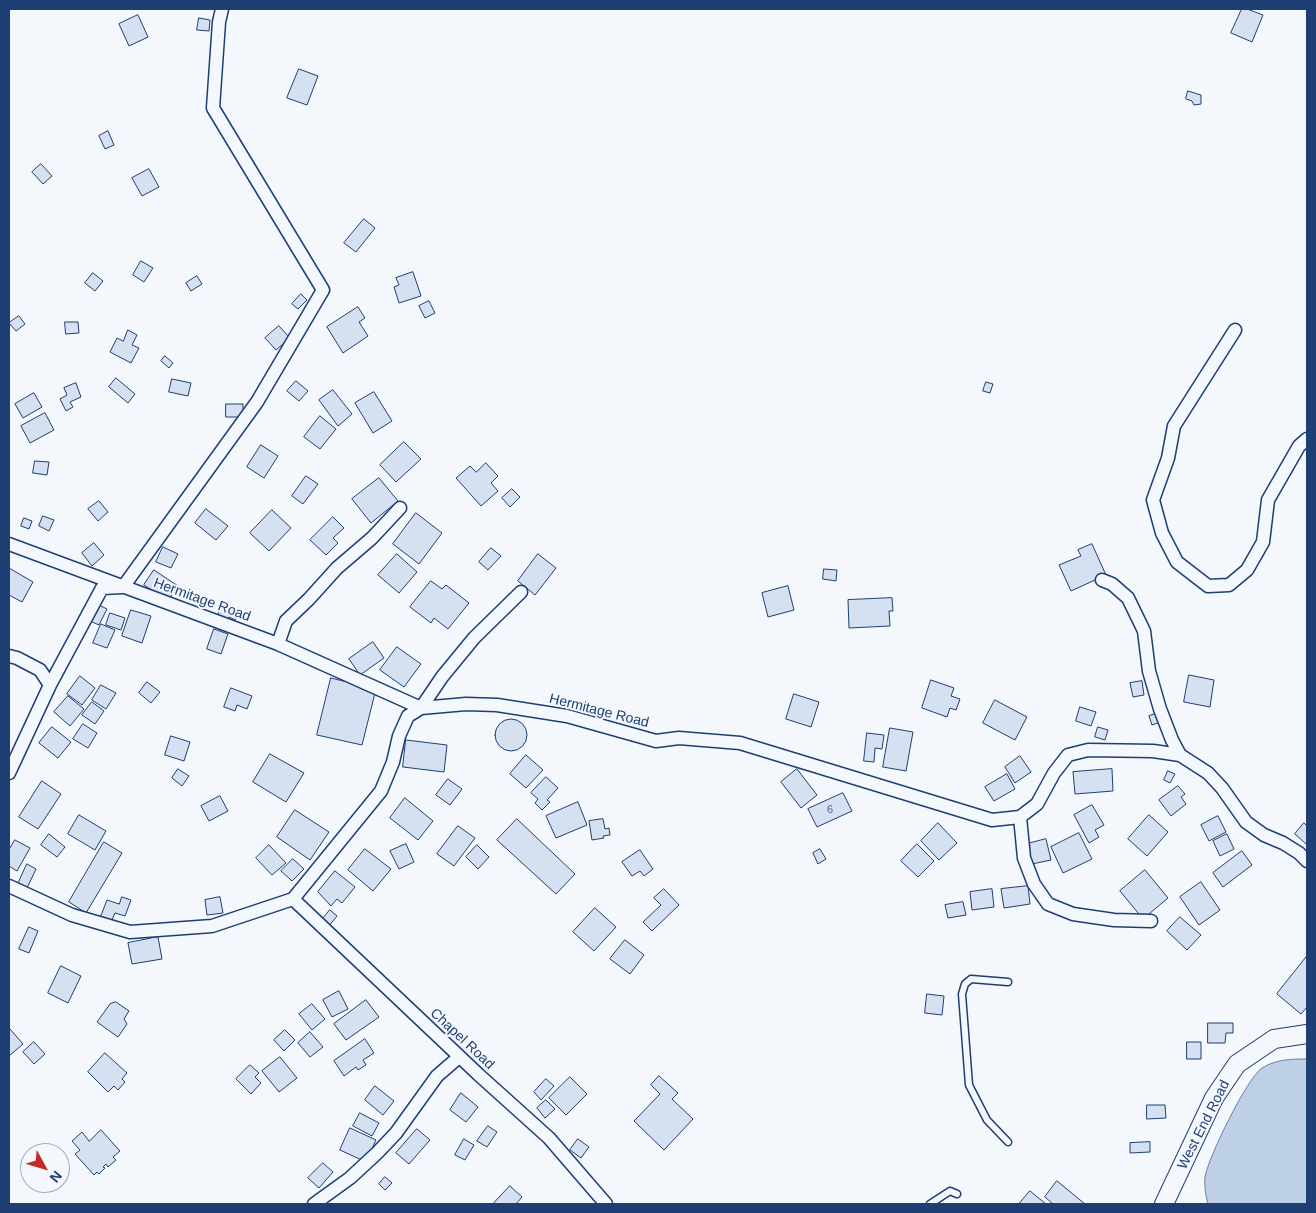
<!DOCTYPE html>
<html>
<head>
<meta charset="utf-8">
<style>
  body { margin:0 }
  #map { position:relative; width:1316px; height:1213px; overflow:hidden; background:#f4f7fb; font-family:Arial,sans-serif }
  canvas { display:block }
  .frame { position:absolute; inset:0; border:10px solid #1d3f73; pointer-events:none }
  .north { position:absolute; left:20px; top:1143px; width:50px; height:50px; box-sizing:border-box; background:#f4f7fb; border:1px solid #9eadc5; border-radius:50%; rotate:129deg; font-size:14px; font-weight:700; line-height:20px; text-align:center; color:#1d3f73 }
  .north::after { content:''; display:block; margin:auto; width:18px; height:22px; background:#c62828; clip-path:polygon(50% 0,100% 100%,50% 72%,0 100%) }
</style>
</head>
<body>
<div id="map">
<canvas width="1316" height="1213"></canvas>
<div class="frame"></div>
<div class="north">N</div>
</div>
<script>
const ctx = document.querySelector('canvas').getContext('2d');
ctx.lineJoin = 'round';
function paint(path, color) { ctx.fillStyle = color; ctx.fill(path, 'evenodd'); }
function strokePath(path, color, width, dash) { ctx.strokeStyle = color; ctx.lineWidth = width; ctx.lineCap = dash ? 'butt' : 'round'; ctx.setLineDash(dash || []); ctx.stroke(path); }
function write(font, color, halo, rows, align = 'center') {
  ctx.font = font + ' Arial,sans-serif'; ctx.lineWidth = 4; ctx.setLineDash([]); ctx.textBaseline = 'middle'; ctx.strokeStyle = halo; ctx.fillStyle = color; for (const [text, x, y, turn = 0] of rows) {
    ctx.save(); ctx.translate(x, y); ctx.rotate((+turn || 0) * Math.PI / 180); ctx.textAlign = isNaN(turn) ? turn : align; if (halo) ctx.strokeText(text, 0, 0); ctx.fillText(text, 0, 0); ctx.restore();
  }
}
const water = new Path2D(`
  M1307,1059V1204H1208C1206,1196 1204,1187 1205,1177C1208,1158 1247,1078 1262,1068C1277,1059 1291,1059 1307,1059Z`);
const building = new Path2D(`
  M1242,9H1247L1263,15L1252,42L1231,33Z
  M138,15L148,37L129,46L119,24Z
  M199,18L210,20L209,31L197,30Z
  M299,69L318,76L307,105L287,98Z
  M1188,91L1201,95V104L1194,105L1192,101L1186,99Z
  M108,131L114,145L105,149L99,136Z
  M41,164L52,176L43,184L32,172Z
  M149,169L159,187L142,196L132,178Z
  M364,219L375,228L356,252L344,243Z
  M141,261L153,268L144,282L133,275Z
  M413,272L421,296L399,303L394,287L399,285L396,278Z
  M93,273L103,281L95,291L85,283Z
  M197,276L202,284L191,291L186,283Z
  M301,294L307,300L298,309L292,304Z
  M429,301L435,313L425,318L419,306Z
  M358,307L365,318L359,322L368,336L343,353L327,327Z
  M19,316L25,324L16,331L9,323Z
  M65,322H78L79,333L66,334Z
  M279,326L290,338L276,350L265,338Z
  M128,330L137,335L132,345L139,348L131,363L110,352L117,338L123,341Z
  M165,356L173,363L169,368L161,361Z
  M116,378L135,394L128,403L109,387Z
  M172,379L191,383L188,396L169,392Z
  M296,381L308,391L299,401L287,391Z
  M986,382L993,384L990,393L983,391Z
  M76,383L81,397L70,402L73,407L66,411L60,399L67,395L64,388Z
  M333,390L352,414L338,426L319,400Z
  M374,392L392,421L373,433L355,403Z
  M34,393L42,407L23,418L15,404Z
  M226,404H243V417H226Z
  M45,413L54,430L30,443L21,426Z
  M320,416L336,429L320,449L304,437Z
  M404,442L421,459L396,482L380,465Z
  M261,445L278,456L264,478L247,467Z
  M35,461L49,462L47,475L33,473Z
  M486,463L498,476L491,483L498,491L481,506L456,478L470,466L476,472Z
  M306,476L318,484L303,504L292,496Z
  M379,478L398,501L371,523L352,499Z
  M512,489L520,497L510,507L502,498Z
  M99,501L108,512L98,521L88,509Z
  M206,509L228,526L216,540L195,523Z
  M272,510L291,528L269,551L250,533Z
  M416,513L442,533L419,564L393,544Z
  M43,516L54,520L49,531L39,526Z
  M333,517L344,528L333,538L338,543L326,555L310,540Z
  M24,518L32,521L29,529L21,526Z
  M94,543L104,555L92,566L82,553Z
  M1092,544L1106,575L1071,591L1059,565L1081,556L1078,550Z
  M163,547L178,554L171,568L156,562Z
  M491,548L501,556L488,570L479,562Z
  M397,554L417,572L399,593L378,575Z
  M538,554L556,568L535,595L518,581Z
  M9,568L33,582L22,602L9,595Z
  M824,569L837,570L836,581L823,579Z
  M154,570L178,586L168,601L144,585Z
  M431,581L442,589L446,585L469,603L448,629L434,618L431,623L410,607Z
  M788,586L794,610L768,617L762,593Z
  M892,598L893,611H889L890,626L849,628L848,600Z
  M99,605L107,609L99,625L90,621Z
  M222,605L239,611L235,620L229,617L226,622L217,618Z
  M131,610L151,616L142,643L122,636Z
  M110,613L125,618L121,630L106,625Z
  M101,624L115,630L107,648L93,643Z
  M214,629L228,634L221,654L207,649Z
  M373,642L384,658L360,675L349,659Z
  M397,647L421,664L404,687L380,670Z
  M1189,675L1214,680L1210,707L1184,702Z
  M80,676L95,688L82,705L67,694Z
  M331,678L376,689L362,745L317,735Z
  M931,680L954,688L951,696L960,699L956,710L950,708L947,717L922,708Z
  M1142,681L1144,695L1133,697L1130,683Z
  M147,682L160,692L151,703L139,693Z
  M101,685L116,693L106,709L92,700Z
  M231,688L252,696L247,709L237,705L235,711L224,707Z
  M794,694L819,702L811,727L786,719Z
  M68,696L84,709L70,726L54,712Z
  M995,700L1027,717L1015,740L983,723Z
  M92,702L104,711L95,724L82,715Z
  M1080,707L1096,712L1091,726L1076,721Z
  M1159,713L1161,722L1152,725L1149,716Z
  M495 735a16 16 0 1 1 32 0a16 16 0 1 1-32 0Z
  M83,724L97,733L88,748L73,739Z
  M52,727L71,742L58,758L39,743Z
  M1098,727L1108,730L1105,740L1095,737Z
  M890,728L913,732L906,771L883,767Z
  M867,733L884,735L882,749L875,748L874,762L864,761Z
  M171,736L190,742L184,761L165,755Z
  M406,740L447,745L444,772L403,767Z
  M270,754L304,773L286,802L253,782Z
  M526,755L543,770L526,788L510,774Z
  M1020,756L1031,772L1015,783L1005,767Z
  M178,769L189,776L182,786L172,778Z
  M797,769L817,795L801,808L781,782Z
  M1112,769L1113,791L1075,794L1073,772Z
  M1168,771L1175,774L1170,783L1164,780Z
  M1007,774L1015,789L994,801L985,787Z
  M546,777L558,788L547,800L550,802L542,810L535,803L538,799L531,793Z
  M448,779L462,789L450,805L436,795Z
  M42,781L61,794L38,829L19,817Z
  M1178,786L1185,794L1181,797L1186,804L1171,816L1159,800Z
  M843,793L852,811L817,827L808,809Z
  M220,796L228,811L209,821L201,806Z
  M405,798L433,821L418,840L390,818Z
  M578,802L587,825L556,838L546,816Z
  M1092,805L1104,825L1095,830L1099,837L1089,843L1074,815Z
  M295,810L329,832L310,860L277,837Z
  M79,815L106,831L95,850L68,834Z
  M1149,815L1168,832L1147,856L1128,839Z
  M1218,816L1226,832L1209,841L1201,825Z
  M517,819L575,874L556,894L497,840Z
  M603,819L605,829L609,828L610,835L603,836L604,838L592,840L589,821Z
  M938,823L957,843L939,860L921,841Z
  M1304,823L1307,826V842L1306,844L1295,834Z
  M458,826L475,838L454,866L437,854Z
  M1079,833L1092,859L1063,873L1051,847Z
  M49,834L65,847L57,857L41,845Z
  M1227,834L1234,849L1220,856L1213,841Z
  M1046,839L1051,860L1032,864L1027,844Z
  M15,840L30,848L17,871L9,866V850Z
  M104,842L122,853L86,913L69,902Z
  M406,844L414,862L399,869L390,851Z
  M917,844L934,861L918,877L901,861Z
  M269,845L286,863L272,875L256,858Z
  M477,845L489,857L478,869L466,857Z
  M365,849L391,869L373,891L348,870Z
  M820,849L826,859L818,864L813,853Z
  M640,850L653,869L644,876L640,871L632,876L622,862Z
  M1242,851L1252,865L1223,887L1213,873Z
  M293,859L304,869L292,881L281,871Z
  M27,864L36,869L27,888L18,884Z
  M1145,870L1168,898L1143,919L1120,891Z
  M335,871L355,887L342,903L337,899L331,906L318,892Z
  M1201,882L1220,910L1199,925L1180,897Z
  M1028,886L1030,904L1004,908L1001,889Z
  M664,889L679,905L652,931L643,922L661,905L654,898Z
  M992,889L994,907L972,910L970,892Z
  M122,897L131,900L125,916L115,913L111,922L100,918L107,900L119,904Z
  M220,897L223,913L207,915L205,900Z
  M963,902L966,915L948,918L945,905Z
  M595,908L616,927L594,951L573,932Z
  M330,910L337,916L328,927L321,921Z
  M1180,917L1201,935L1187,950L1167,931Z
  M29,927L38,931L29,953L19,949Z
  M158,937L162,959L132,964L128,943Z
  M625,940L644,955L630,974L610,959Z
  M1307,956V1007L1301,1014L1277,994Z
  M61,966L81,976L68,1003L48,993Z
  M339,991L348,1009L332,1017L323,1000Z
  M927,994L944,996L942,1015L925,1013Z
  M366,1000L379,1017L346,1040L334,1024Z
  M116,1002L129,1011L124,1019L127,1024L118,1037L97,1022L110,1004Z
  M312,1004L325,1019L312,1030L299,1014Z
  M1208,1023H1233V1033H1226L1225,1043H1208Z
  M10,1029L23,1044L9,1056V1030Z
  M285,1030L295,1040L284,1051L274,1040Z
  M310,1032L323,1047L310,1057L298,1043Z
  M365,1039L374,1053L363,1060L366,1065L358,1070L356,1067L344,1076L334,1061Z
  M34,1042L45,1054L34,1064L23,1052Z
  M1187,1042H1201V1059H1187Z
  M105,1053L127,1073L122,1079L125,1082L118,1090L114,1086L108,1092L88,1072Z
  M280,1057L297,1078L279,1092L262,1071Z
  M250,1065L259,1073L255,1077L261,1083L251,1094L236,1079Z
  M659,1076L678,1093L672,1099L693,1119L664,1150L634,1121L660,1094L651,1085Z
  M570,1077L587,1094L566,1115L549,1098Z
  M546,1079L554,1086L541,1100L534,1092Z
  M375,1086L394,1101L383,1115L365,1100Z
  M461,1093L478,1107L466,1122L450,1110Z
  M546,1100L555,1109L545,1118L537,1108Z
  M1147,1105H1165L1166,1118L1147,1119Z
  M360,1113L379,1123L372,1136L353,1126Z
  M488,1126L497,1132L487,1147L477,1141Z
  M350,1128L376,1140L366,1162L340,1150Z
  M417,1129L430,1140L409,1164L396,1153Z
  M101,1130L120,1151L113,1157L116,1160L108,1167L106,1164L103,1167L105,1168L99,1174L97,1172L94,1175L75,1154L80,1150L72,1141L82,1132L89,1141Z
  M464,1139L474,1145L465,1160L455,1155Z
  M578,1139L589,1147L581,1158L570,1150Z
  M1150,1142V1152L1130,1153V1143Z
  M323,1163L333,1172L319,1188L308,1178Z
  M385,1177L392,1183L385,1190L379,1184Z
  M1057,1181L1085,1204H1053L1045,1197Z
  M510,1186L522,1197L516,1204H493Z
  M1030,1191L1046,1204H1019Z`);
const service = new Path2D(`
  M1008,982L971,979L965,984L962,994L969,1085L987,1120L1008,1142
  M930,1204L950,1191L957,1194`);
const minor = new Path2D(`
  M1235,330L1174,426L1168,458L1153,500L1162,533L1177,562L1208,586L1229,585L1247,570L1263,542L1268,500L1299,446L1307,439
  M9,544L278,644L421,708L466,704L497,705L567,716L656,741L679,738L740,743L992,820L1020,817L1037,804L1054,773L1068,755L1088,750L1153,751L1180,755L1208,773L1222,788L1246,822L1264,835L1283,843L1299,853L1307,861
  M1102,580L1112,584L1128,598L1144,631L1149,671L1160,709L1172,740L1180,755
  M278,644L286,621L309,599L337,568L372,538L400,508
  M9,656L17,658L40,670L50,685
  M9,773L50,685L102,588L123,587L257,402L323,290L213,108L219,22L222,9
  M1020,817L1024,858L1034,884L1048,904L1073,914L1114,920L1151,921
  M9,886L72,915L130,932L212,926L293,899L381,791L393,762L399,736L408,716L421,708L442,677L474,638L521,592
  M293,899L479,1075L549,1138L606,1204
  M314,1204L350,1178L377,1153L396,1133L437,1076L459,1057`);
const secondary = new Path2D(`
  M1164,1204L1214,1098L1237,1064L1274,1039L1307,1034`);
const numberNames = [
  ["6",830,810]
];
const streetNames = [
  ["Hermitage Road",202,600,20],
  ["Hermitage Road",599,711,14],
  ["Chapel Road",462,1039,43],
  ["West End Road",1204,1125,-63]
];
paint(water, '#bed0e5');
strokePath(water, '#687fa3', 1);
paint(building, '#d5e0f0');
strokePath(building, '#1d3f73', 1);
strokePath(service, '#1d3f73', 9);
strokePath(minor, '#1d3f73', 15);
strokePath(secondary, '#1d3f73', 20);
strokePath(service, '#f4f7fb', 6);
strokePath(minor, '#f4f7fb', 12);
strokePath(secondary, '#f4f7fb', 18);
write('11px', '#4b6792', null, numberNames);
write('14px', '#1d3f73', '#f4f7fb', streetNames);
</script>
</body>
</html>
